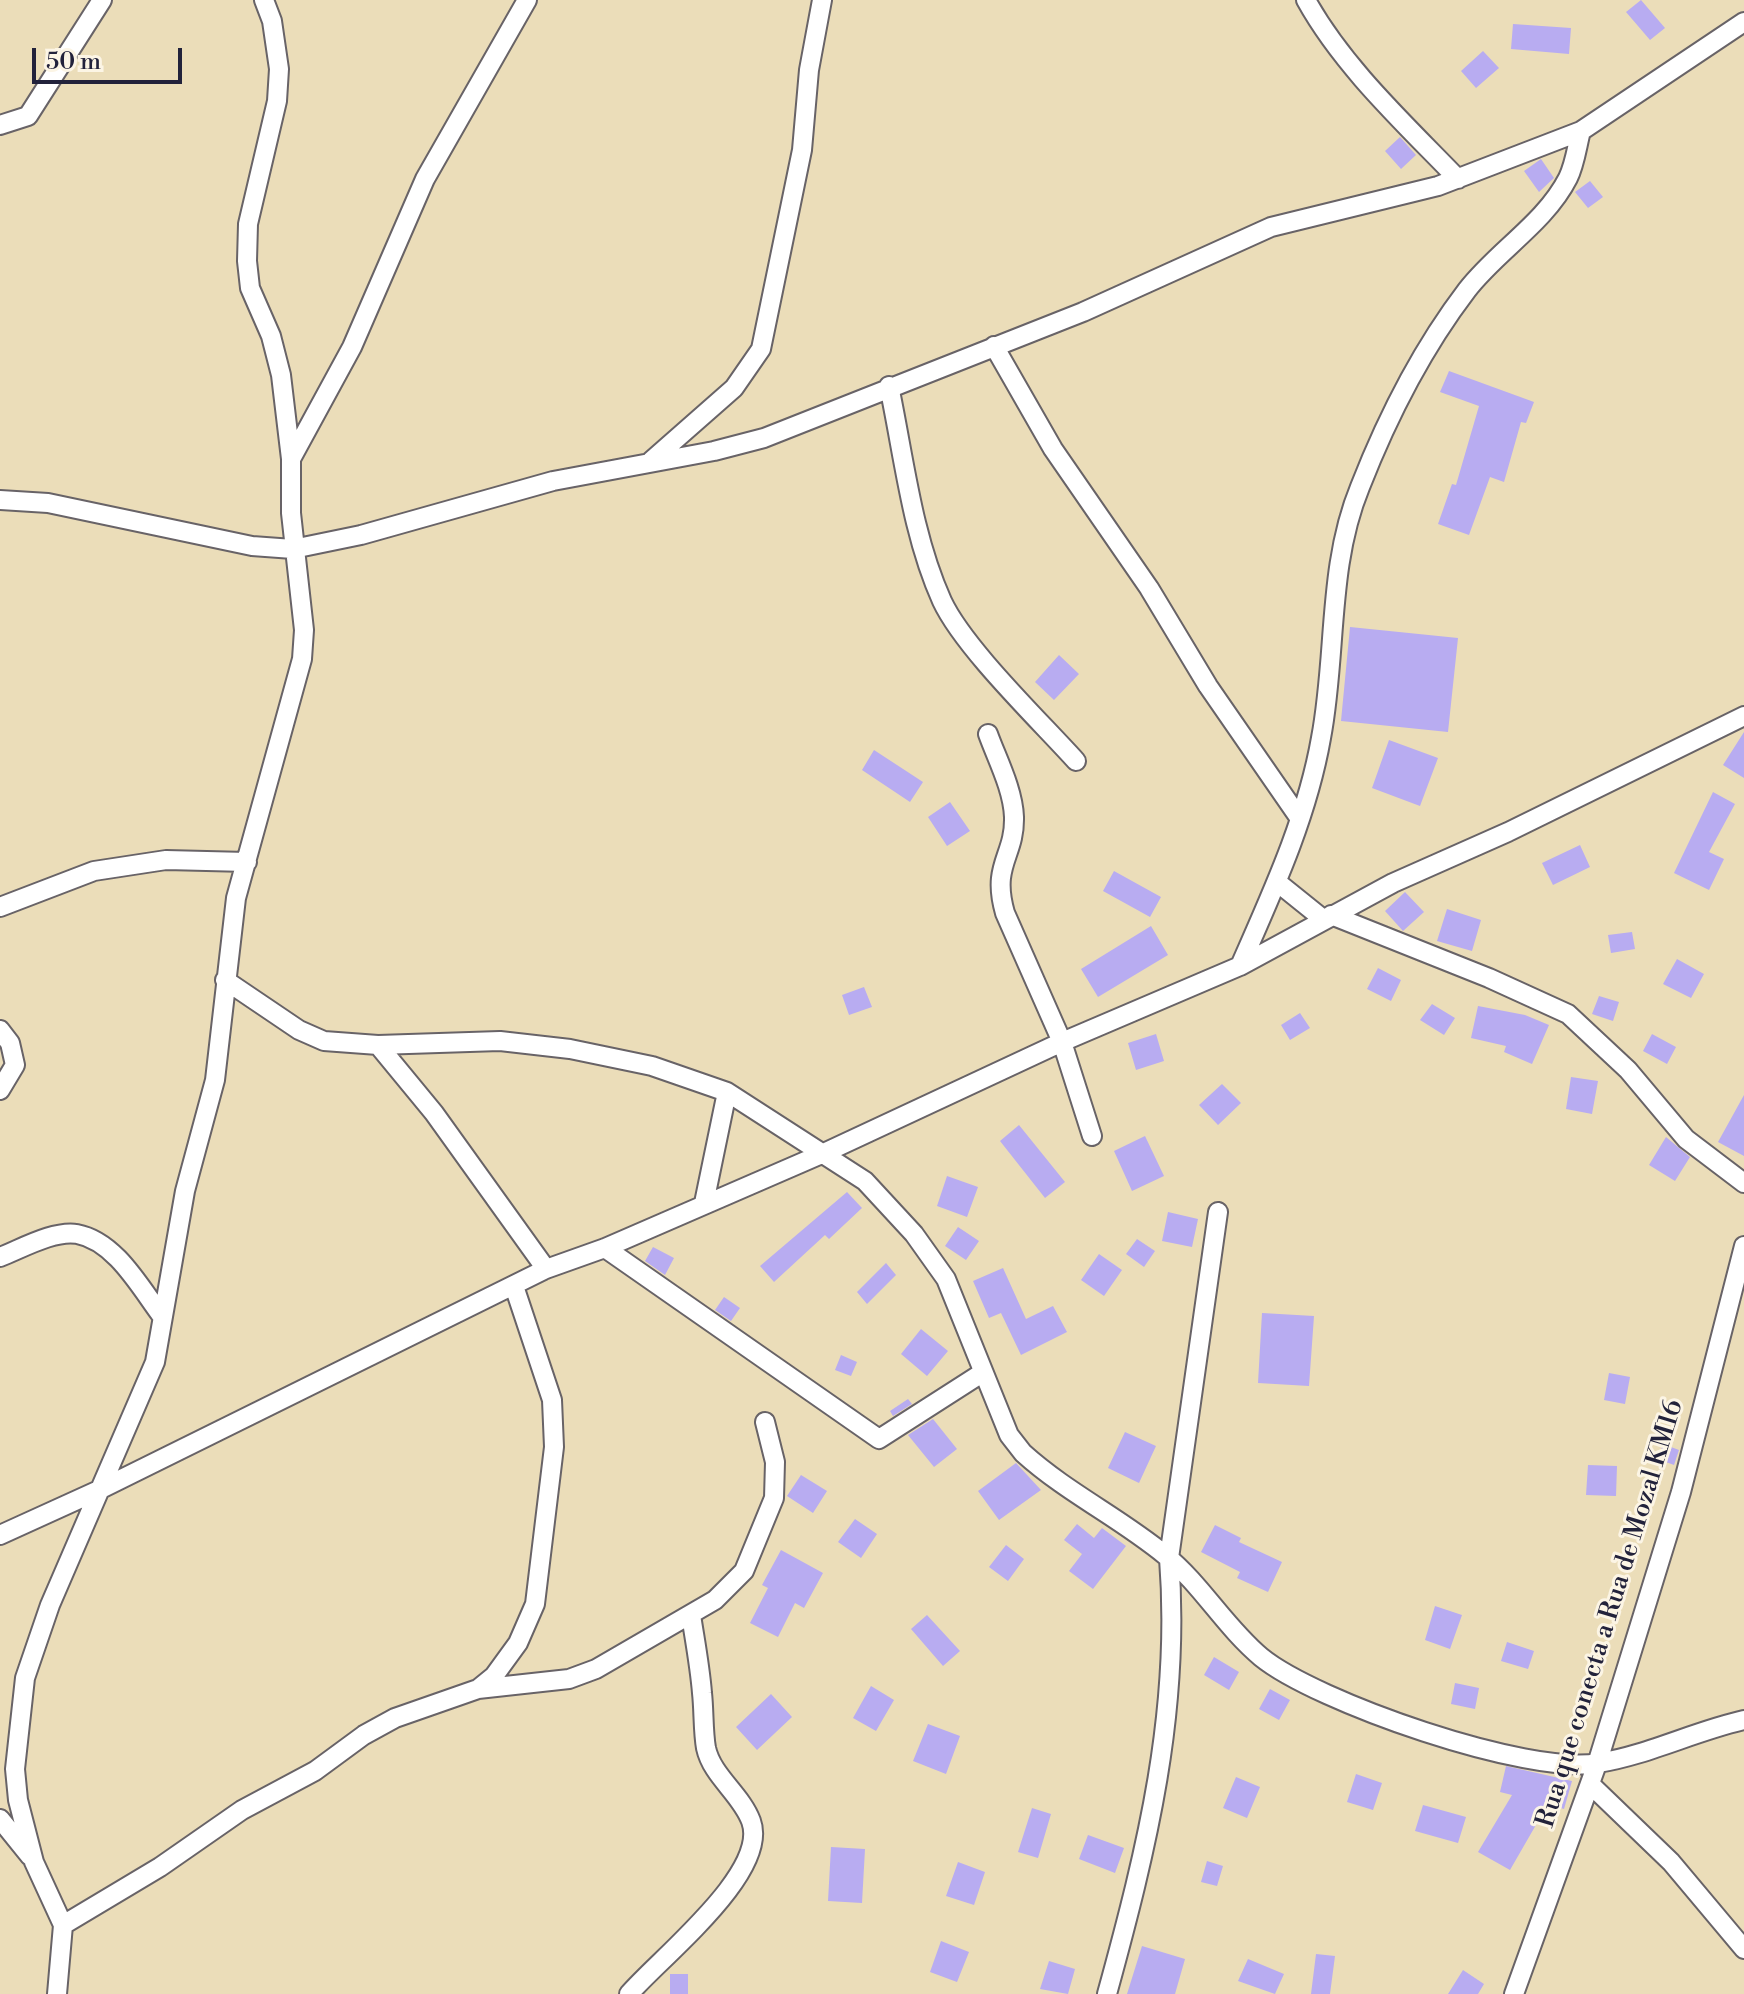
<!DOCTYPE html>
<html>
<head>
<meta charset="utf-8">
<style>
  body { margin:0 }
  #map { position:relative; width:1744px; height:1994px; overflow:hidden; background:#ebddb9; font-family:"Libre Bodoni",serif }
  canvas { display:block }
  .scale { position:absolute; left:32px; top:48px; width:150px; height:36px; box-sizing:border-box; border:4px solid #22223b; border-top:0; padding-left:10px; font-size:24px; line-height:28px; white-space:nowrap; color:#22223b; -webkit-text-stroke:6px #fcf5e5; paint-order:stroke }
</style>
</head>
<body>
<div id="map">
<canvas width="1744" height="1994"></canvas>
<div class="scale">50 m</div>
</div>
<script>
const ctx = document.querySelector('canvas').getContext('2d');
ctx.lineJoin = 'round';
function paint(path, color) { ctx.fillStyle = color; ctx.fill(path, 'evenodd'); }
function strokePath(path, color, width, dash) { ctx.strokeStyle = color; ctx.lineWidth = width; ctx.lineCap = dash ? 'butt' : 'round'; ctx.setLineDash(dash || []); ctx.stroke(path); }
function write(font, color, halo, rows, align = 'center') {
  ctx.font = font + ' "Libre Bodoni",serif'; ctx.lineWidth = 6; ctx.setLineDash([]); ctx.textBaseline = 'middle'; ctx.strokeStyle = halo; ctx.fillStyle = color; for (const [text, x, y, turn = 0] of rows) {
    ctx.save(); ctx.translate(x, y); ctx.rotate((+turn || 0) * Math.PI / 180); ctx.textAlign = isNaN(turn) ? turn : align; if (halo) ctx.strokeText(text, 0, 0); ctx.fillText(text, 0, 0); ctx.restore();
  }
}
const building = new Path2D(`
  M1641,0L1665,28L1650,40L1626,12Z
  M1513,24L1571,28L1569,54L1511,49Z
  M1483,51L1499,68L1476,88L1461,71Z
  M1400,137L1416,155L1401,169L1385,151Z
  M1541,159L1554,178L1539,192L1524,171Z
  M1590,181L1603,197L1588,208L1575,192Z
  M1449,371L1534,402L1526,423L1521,422L1504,482L1490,477L1469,535L1438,524L1452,484L1456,485L1479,406L1440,392Z
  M1350,627L1458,638L1448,732L1341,721Z
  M1059,655L1079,674L1054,700L1035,682Z
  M1744,732V778L1723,765Z
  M1389,740L1438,758L1420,806L1372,788Z
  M874,750L923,782L910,802L862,770Z
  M1713,792L1735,804L1709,852L1724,859L1709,890L1674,873Z
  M950,802L970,831L947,846L928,817Z
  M1580,845L1590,867L1553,885L1542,863Z
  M1114,871L1161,897L1150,917L1103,891Z
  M1405,892L1424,912L1403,931L1385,911Z
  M1447,909L1481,920L1472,951L1437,941Z
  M1151,926L1168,955L1098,997L1081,969Z
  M1632,932L1635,949L1611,953L1608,935Z
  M1677,959L1704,974L1691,998L1663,984Z
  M1378,968L1401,980L1391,1001L1367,989Z
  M864,987L872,1007L849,1015L842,995Z
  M1599,996L1619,1002L1613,1021L1592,1014Z
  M1432,1004L1455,1018L1444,1035L1420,1020Z
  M1478,1006L1525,1015L1549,1025L1532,1064L1504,1052L1506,1046L1471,1038Z
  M1300,1013L1310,1028L1290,1040L1281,1025Z
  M1156,1034L1164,1061L1136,1070L1128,1043Z
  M1652,1034L1676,1047L1667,1064L1643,1051Z
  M1571,1077L1598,1081L1592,1114L1566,1109Z
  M1222,1084L1241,1103L1218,1125L1199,1105Z
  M1744,1095V1156L1718,1142Z
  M1019,1125L1065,1182L1045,1198L1000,1141Z
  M1145,1136L1164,1176L1132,1191L1114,1151Z
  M1666,1137L1690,1157L1675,1181L1649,1165Z
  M947,1176L978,1187L967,1217L937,1206Z
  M847,1192L862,1208L829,1239L825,1235L774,1282L760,1266Z
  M1168,1212L1198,1219L1192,1247L1162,1241Z
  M958,1227L979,1241L966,1260L945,1246Z
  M1137,1239L1155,1251L1144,1267L1126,1254Z
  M653,1247L674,1258L665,1275L645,1261Z
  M1099,1254L1122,1270L1104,1296L1081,1280Z
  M886,1263L896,1275L867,1304L857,1292Z
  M1003,1268L1026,1319L1053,1306L1067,1332L1021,1355L1001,1313L989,1318L973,1281Z
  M724,1297L740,1308L731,1321L715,1310Z
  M1262,1313L1314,1316L1309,1386L1258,1383Z
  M921,1329L948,1351L927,1376L901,1354Z
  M841,1355L857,1362L851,1376L835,1370Z
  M1609,1373L1630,1377L1625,1404L1604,1400Z
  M908,1399L912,1404L893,1416L890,1411Z
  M933,1419L957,1449L934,1467L908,1435Z
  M1125,1432L1156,1446L1139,1483L1108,1468Z
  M1663,1444L1679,1450L1674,1465L1658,1459Z
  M1016,1463L1041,1490L999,1520L978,1491Z
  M1588,1465L1617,1466L1616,1496L1586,1495Z
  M801,1475L827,1491L813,1513L787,1496Z
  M855,1519L877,1534L861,1558L838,1542Z
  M1077,1524L1094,1538L1102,1528L1126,1546L1093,1589L1069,1571L1082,1554L1064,1540Z
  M1215,1525L1241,1538L1239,1542L1282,1562L1268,1592L1237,1578L1240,1572L1201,1552Z
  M1006,1545L1024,1559L1008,1581L989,1567Z
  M781,1550L823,1573L804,1608L795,1603L778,1637L750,1623L768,1588L762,1585Z
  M1435,1606L1462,1615L1450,1649L1425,1640Z
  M927,1615L960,1651L943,1666L911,1629Z
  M1507,1642L1534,1651L1528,1669L1501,1661Z
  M1214,1657L1239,1672L1229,1690L1204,1675Z
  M1455,1683L1479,1688L1475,1709L1451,1704Z
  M871,1686L894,1700L876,1731L853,1718Z
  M1270,1689L1290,1700L1279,1720L1259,1709Z
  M771,1694L792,1717L757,1750L736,1727Z
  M928,1724L960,1736L946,1774L913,1761Z
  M1506,1766L1572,1781L1564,1809L1548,1804L1510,1870L1478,1852L1512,1795L1500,1792Z
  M1356,1774L1382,1783L1373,1810L1347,1802Z
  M1236,1777L1260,1787L1247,1818L1223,1808Z
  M1423,1805L1466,1817L1458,1843L1415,1831Z
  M1032,1808L1051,1814L1038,1858L1018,1852Z
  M1088,1835L1124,1848L1115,1873L1079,1859Z
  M831,1847L865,1849L862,1903L828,1901Z
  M1207,1861L1223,1866L1217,1886L1201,1882Z
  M958,1862L985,1872L974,1905L946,1896Z
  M941,1941L969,1952L957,1982L930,1972Z
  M1142,1946L1185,1959L1175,1994H1127Z
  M1316,1954L1335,1956L1330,1994H1311Z
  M1248,1959L1284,1974L1275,1994L1238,1981Z
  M1049,1961L1075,1969L1068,1994L1040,1989Z
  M1463,1970L1484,1984L1478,1994H1448Z
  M670,1974H688V1994H670Z`);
const street = new Path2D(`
  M1306,0C1343,67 1405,124 1458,179
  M0,125L28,116L102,0
  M994,346L1053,449L1149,588L1208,686L1300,819
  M889,386C904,457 912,535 942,601C964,648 1039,720 1076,761
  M291,459L352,347L425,179L527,0
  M651,461L734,388L761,349L802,150L809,70L822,0
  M0,500L48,503L252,546L293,549L361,535L553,481L714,451L764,438L1083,312L1271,227L1438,186L1581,131L1744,22
  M988,734C997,759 1013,789 1014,817C1015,857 991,864 1005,913L1062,1042L1092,1136
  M1277,882L1323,919
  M0,907L94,871L166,860L247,862
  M1331,915L1489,978L1568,1014L1628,1070L1686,1139L1744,1183
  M1240,966C1272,893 1307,818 1321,738C1337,655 1327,567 1360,487C1387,418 1422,349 1467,290C1497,251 1545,223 1568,178C1575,164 1577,146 1581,131
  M225,980L299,1030L324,1041L378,1045L500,1041L570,1049L652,1066L727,1092L865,1181L914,1234L946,1279L1009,1435L1023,1453C1066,1492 1120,1518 1165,1555C1201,1584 1225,1627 1261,1657C1316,1702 1529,1776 1598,1763C1648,1755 1695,1731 1744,1720
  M0,1030L10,1043L15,1065L0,1090
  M378,1045L434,1113L546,1269
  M704,1203L727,1092
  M605,1248L879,1439L982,1373
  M0,1257C21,1249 54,1230 77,1234C115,1241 140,1287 161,1315
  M0,1535L99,1490L546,1269L605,1248L824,1153L1062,1042L1240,966L1393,883L1508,832L1744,716
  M478,1689L569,1679L596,1669L715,1600L744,1571L774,1498L775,1462L765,1422
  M1591,1785L1671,1862L1744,1949
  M0,1819L30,1856
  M63,1925L160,1867L242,1810L315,1771L364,1735L395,1718L478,1689L494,1676L518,1643L535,1604L554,1447L552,1400L514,1286
  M57,1994L63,1925L34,1862L18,1800L15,1769L25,1678L50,1605L155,1362L185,1191L215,1080L236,898L302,659L304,630L291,513V459L281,375L271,336L250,288L247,261L248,224L277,101L279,69L272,21L264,0
  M629,1994C661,1957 770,1872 751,1821C741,1794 712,1776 706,1748C703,1731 704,1711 702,1693C700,1667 695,1641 691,1615
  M1107,1994C1147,1848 1181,1711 1169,1558L1218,1212
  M1514,1994L1597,1764L1681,1492L1744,1246`);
const streetNames = [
  ["Rua que conecta a Rua de Mozal KM16",1611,1614,-73]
];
paint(building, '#b8acf1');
strokePath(street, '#686367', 22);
strokePath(street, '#fff', 18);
write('26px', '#22223b', '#fcf5e5', streetNames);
</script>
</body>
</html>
